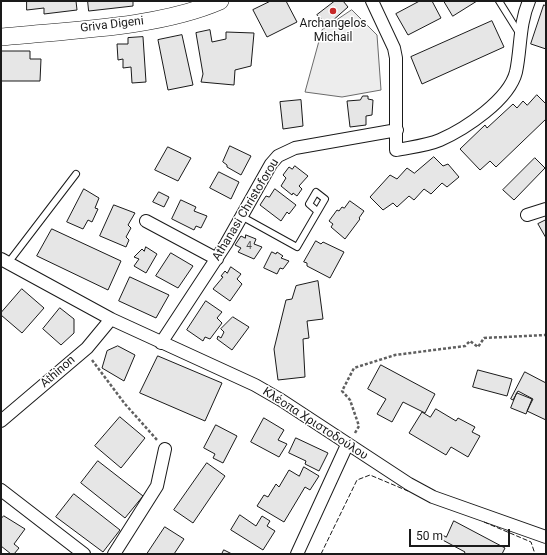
<!DOCTYPE html>
<html>
<head>
<meta charset="utf-8">
<style>
  body { margin:0 }
  #map { position:relative; width:547px; height:555px; overflow:hidden; background:#fff; font-family:Roboto,sans-serif }
  canvas { display:block }
  .frame { position:absolute; inset:0; border:2px solid #1a1a1a; pointer-events:none }
  .scale { position:absolute; left:409px; top:529px; width:101px; height:18px; box-sizing:border-box; border:2px solid #1a1a1a; border-top:0; padding-left:5px; font-size:12px; line-height:14px; white-space:nowrap; color:#1a1a1a; -webkit-text-stroke:3px #fff; paint-order:stroke }
</style>
</head>
<body>
<div id="map">
<canvas width="547" height="555"></canvas>
<div class="frame"></div>
<div class="scale">50 m</div>
</div>
<script>
const ctx = document.querySelector('canvas').getContext('2d');
ctx.lineJoin = 'round';
function paint(path, color) { ctx.fillStyle = color; ctx.fill(path, 'evenodd'); }
function strokePath(path, color, width, dash) { ctx.strokeStyle = color; ctx.lineWidth = width; ctx.lineCap = dash ? 'butt' : 'round'; ctx.setLineDash(dash || []); ctx.stroke(path); }
function write(font, color, halo, rows, align = 'center') {
  ctx.font = font + ' Roboto,sans-serif'; ctx.lineWidth = 3; ctx.setLineDash([]); ctx.textBaseline = 'middle'; ctx.strokeStyle = halo; ctx.fillStyle = color; for (const [text, x, y, turn = 0] of rows) {
    ctx.save(); ctx.translate(x, y); ctx.rotate((+turn || 0) * Math.PI / 180); ctx.textAlign = isNaN(turn) ? turn : align; if (halo) ctx.strokeText(text, 0, 0); ctx.fillText(text, 0, 0); ctx.restore();
  }
}
const green = new Path2D(`
  M352,10L377,35L381,90L342,97L305,92L322,30Z`);
const building = new Path2D(`
  M27,1H76L77,10L44,14V8L27,10Z
  M88,1H133V6L89,11Z
  M271,1H286L297,22L267,37L253,10Z
  M335,1H343L348,7L331,22L329,21L326,23L317,15Z
  M420,1H432L441,18L408,35L396,14Z
  M444,1H477L453,16Z
  M544,5L546,6V49L531,44Z
  M492,21L504,47L422,84L411,57Z
  M210,30L212,42L226,39V32L254,33L251,66L235,70L234,85L201,82L203,74L196,33Z
  M182,35L193,85L168,90L158,40Z
  M143,37L146,82L132,83L131,67L123,68V59L118,60L117,44H128V38Z
  M1,51H30V59H41L40,81H1Z
  M537,95L546,104V119L496,167L490,161L480,170L460,149L485,125L487,128L513,104L517,108L523,101L527,105Z
  M363,96H368V99L373,100L372,115L366,116V125L350,127L347,101L360,100Z
  M301,100L303,126L283,129L280,102Z
  M230,146L251,156L241,175L227,167V165L223,162Z
  M168,147L191,158L178,181L155,170Z
  M434,157L443,166L448,164L459,177L447,187L442,183L431,194L424,189L414,200L409,196L397,207L393,203L383,210L370,197L390,175L397,179L407,168L414,173Z
  M535,158L545,168L514,200L503,190Z
  M295,166L308,176L299,186L302,189L297,196L293,193L292,195L281,186L286,178L283,175L289,167L292,169Z
  M219,172L239,182L231,199L210,188Z
  M84,189L99,198L95,208L98,209L92,222L88,220L83,229L67,222Z
  M275,189L296,205L289,214L287,212L281,221L260,205L266,196L269,197Z
  M159,192L169,197L164,207L153,202Z
  M181,200L196,207L194,211L207,216L201,228L196,226L194,230L172,219Z
  M350,201L364,211L359,218L360,219L345,239L331,227L333,224L329,221L337,210L339,211L342,207L344,208Z
  M114,205L135,213L128,225L131,228L126,237L129,240L126,247L100,236Z
  M546,220V238L538,224Z
  M52,229L121,261L108,290L37,256Z
  M246,235L256,239L254,244L262,247L254,259L238,252L241,248L235,245L241,236L245,238Z
  M316,241L321,244L323,242L344,252L330,278L307,266V263L304,262Z
  M146,247L157,254L146,273L134,266L139,259L134,257L142,249L144,251Z
  M272,252L276,254L277,252L283,256L281,258L289,261L283,269L280,268L277,274L264,268Z
  M171,253L193,266L178,288L156,276Z
  M231,267L241,274L237,279L242,284L230,301L213,289L223,277L221,276L225,271L227,273Z
  M130,277L169,295L156,318L119,301Z
  M318,281L323,319L307,321L309,338L303,339L305,377L278,380L274,349L286,300L292,299L296,286Z
  M22,289L44,308L22,333L1,315V313Z
  M206,301L222,312L217,318L222,323L210,339L205,337L203,341L187,330Z
  M60,308L74,319V333L61,345L43,329Z
  M233,317L249,327L232,350L217,339L218,336L221,338L224,332L221,329Z
  M118,346L135,355L124,381L102,368L107,351Z
  M158,356L222,383L205,421L140,393Z
  M381,365L435,394L425,413L403,402L392,422L377,414L386,399L368,389Z
  M478,370L512,379L507,396L473,387Z
  M525,372L546,383V420L527,411L533,399L518,391L513,400L511,399Z
  M517,393L532,399L526,414L511,408Z
  M436,409L456,421L458,418L475,427L472,432L480,436L468,457L451,447L446,455L409,433L422,412L430,417Z
  M120,417L145,438L121,468L95,446Z
  M264,418L284,430L278,440L287,444L279,457L251,442Z
  M216,425L237,436L223,463L213,458L215,454L204,448Z
  M296,438L328,453L319,471L305,464L306,461L289,453Z
  M98,461L143,496L125,518L81,483Z
  M207,463L225,476L193,523L174,510Z
  M304,467L319,476L310,490L305,487L284,522L257,506L264,495L268,497L276,484L279,487L289,470L299,476Z
  M74,494L120,530L103,552L56,517Z
  M240,515L256,526L262,516L270,521L267,526L275,531L263,550L231,530Z
  M4,516L25,529L14,544L19,548L14,554H11L1,546V519Z
  M454,521L505,548L502,554H464L465,552L437,537L439,533L446,537Z
  M165,527L184,539L174,554H147Z
  M224,550L232,554H222Z`);
const path = new Path2D(`
  M92,360L125,404L158,441
  M355,433L359,426L350,400L342,391L354,368L395,355L465,346L470,341L478,347L484,338L546,335`);
const service = new Path2D(`
  M499,1L519,33
  M241,216L297,247L325,199L316,192L309,204L317,211
  M8,263L76,174`);
const minor = new Path2D(`
  M372,1L394,48L396,58V150C411,147 426,146 440,140C465,129 509,100 516,72C521,49 519,24 529,1
  M527,215L546,209
  M146,221L217,259
  M1,259L111,319L255,385L281,400L409,484L433,497L546,537
  M161,343L226,244L271,164L278,156L295,148L397,130
  M1,421L87,348L111,319
  M1,490L84,554
  M114,554L157,486L165,449
  M297,554L347,445`);
const secondary = new Path2D(`
  M1,37C69,30 158,28 220,1`);
const fence = new Path2D(`
  M484,522L531,542L535,554
  M321,554L357,480L370,475L408,491`);
const markers = [
  [333,11,4,"#c62828"]
];
const numberNames = [
  ["4",249,246]
];
const poiNames = [
  ["Archangelos",333,24],
  ["Michail",333,38]
];
const streetNames = [
  ["Griva Digeni",112,25,-7],
  ["Athanasi Christoforou",246,210,-59],
  ["Athinon",58,372,-41],
  ["Κλέοπα Χριστοδούλου",315,424,33]
];
paint(green, '#ededed');
strokePath(green, '#6a6a6a', 1);
paint(building, '#e6e6e6');
strokePath(building, '#1a1a1a', 1);
strokePath(service, '#1a1a1a', 8);
strokePath(minor, '#1a1a1a', 14);
strokePath(secondary, '#1a1a1a', 18);
strokePath(path, '#5f5f5f', 2.5, [3, 2]);
strokePath(service, '#fff', 6);
strokePath(minor, '#fff', 12);
strokePath(secondary, '#fff', 17);
strokePath(fence, '#1a1a1a', 1, [5, 2]);
for (const [x, y, r, color] of markers) { const dot = new Path2D(); dot.arc(x, y, r, 0, 2 * Math.PI); ctx.fillStyle = color; ctx.fill(dot); strokePath(dot, '#fff', 1.5); }
write('10px', '#4d4d4d', null, numberNames);
write('12px', '#1a1a1a', '#fff', poiNames);
write('12px', '#1a1a1a', '#fff', streetNames);
</script>
</body>
</html>
